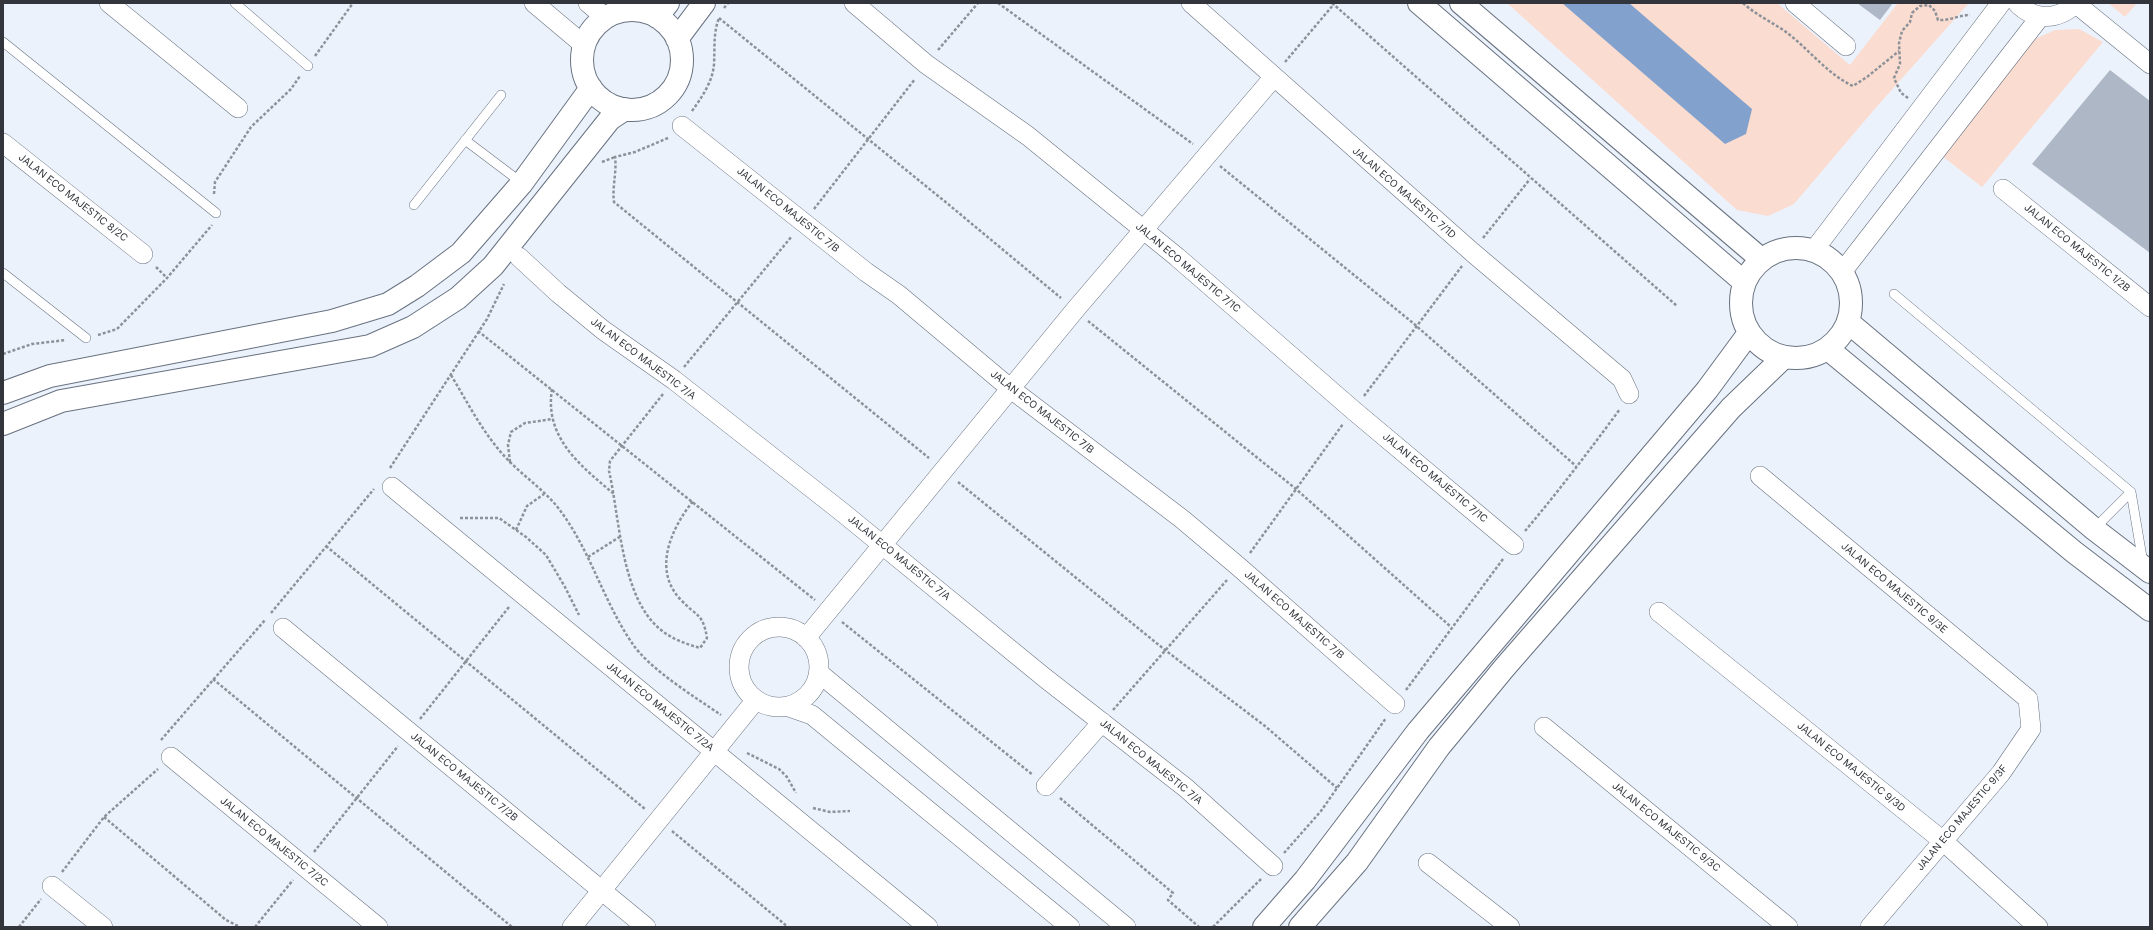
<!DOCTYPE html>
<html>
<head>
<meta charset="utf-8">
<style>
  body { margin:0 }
  #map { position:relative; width:2153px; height:930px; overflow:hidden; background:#ecf2fc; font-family:Inter,sans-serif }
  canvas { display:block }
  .frame { position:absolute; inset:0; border:4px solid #32363c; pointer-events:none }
</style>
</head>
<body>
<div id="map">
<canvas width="2153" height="930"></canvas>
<div class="frame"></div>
</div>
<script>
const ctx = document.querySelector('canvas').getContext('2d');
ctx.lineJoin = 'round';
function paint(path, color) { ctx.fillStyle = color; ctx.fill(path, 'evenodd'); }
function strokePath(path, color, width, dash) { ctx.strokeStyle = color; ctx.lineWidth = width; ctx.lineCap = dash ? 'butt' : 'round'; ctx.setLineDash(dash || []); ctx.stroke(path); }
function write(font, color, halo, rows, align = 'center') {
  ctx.font = font + ' Inter,sans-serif'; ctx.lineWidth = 3.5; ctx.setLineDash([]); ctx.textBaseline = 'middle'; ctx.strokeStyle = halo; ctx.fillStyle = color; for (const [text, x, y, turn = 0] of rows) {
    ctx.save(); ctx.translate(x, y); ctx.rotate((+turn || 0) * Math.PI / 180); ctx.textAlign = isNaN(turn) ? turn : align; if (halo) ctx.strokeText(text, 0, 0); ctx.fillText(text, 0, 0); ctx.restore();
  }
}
const green = new Path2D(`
  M1507,3H1777L1850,65L1898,3H1969L1873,111L1794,204L1768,216L1737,210Z
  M2108,3H2137L2125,17Z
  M2079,29L2103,42L1982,187L1942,156L2033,40L2055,30Z`);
const water = new Path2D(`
  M1562,3H1629L1752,109L1746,134L1725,144Z`);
const building = new Path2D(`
  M1857,3H1893L1880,20Z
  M2110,70L2150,101V253L2032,164Z`);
const path = new Path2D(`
  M998,3L1193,144
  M1332,3L1677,306
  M1743,3C1756,15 1772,22 1786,32C1809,49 1827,74 1853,86L1867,77L1899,51
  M724,8L728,3
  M719,18L948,204L1061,298
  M938,50L978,3
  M315,56L353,3
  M1285,62L1334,4
  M1908,98L1901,93L1894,78L1900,64L1899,43L1902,31L1910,22L1912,13L1920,6L1929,5L1935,11L1938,20C1949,21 1959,15 1970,15
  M692,111C702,97 713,81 714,64C715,47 713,34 719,18
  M668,138L635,152L615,157C617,172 612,187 614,202L929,458
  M602,162L615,157
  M1220,166L1413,323L1576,466
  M214,194L215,182L251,127L291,89L300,76
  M814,209L915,79
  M1483,238L1530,179
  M156,267L167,278
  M1088,321L1296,489L1451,627
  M478,331L815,600
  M98,335L117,329L167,278L212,225
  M3,354L32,344L66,340
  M684,367L792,236
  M451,375C469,405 485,437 510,462C527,479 548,493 562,513C591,553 604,602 632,643C649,669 695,697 721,715
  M552,389C544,438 581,466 614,494
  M663,394L610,461L609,471C620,519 621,598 661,630C672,639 686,644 700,648L707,638C703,613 697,617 681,600C652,570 671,529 693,501
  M1364,396L1462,266
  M510,462L508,445L511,432L525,423L553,419
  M390,468L487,319L504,284
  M958,482L1165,650L1265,726L1337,788
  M460,518H499L526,537L546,555L565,587L579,615
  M516,530L527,506L544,494
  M1525,531C1558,492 1589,451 1620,409
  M326,546L645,809
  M1250,553L1343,424
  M588,557L621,536
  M271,613L374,489
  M842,622L1033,775
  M213,679L512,927
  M1406,690L1503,559
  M1113,710L1227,580
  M420,719L509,607
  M161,740L265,620
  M747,753L779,769L787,777L796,793
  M1060,798L1173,893L1168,900L1199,927
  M813,808L830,812L850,811
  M104,817L226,920L240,927
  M672,831L788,927
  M314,852L398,746
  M1284,853L1321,811L1386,718
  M62,872L104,817L158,769
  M19,927L41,899
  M255,927L293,880
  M1213,927L1261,879`);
const lane = new Path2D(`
  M235,3L308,66
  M3,42L216,213
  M465,140L522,183
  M414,205L501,95
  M3,273L86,338
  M1894,294L2131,492
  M2094,529L2131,492L2143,563`);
const street = new Path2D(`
  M109,3L238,108
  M534,3L584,45
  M588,3L605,17
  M854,3L926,64L1028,136L1177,257L1353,410L1514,545
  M1191,3L1472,252L1622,379L1629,394
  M1795,3L1846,46
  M2017,3C2034,21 2058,21 2076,3
  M2075,3L2150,64
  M682,126L866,272L899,295L1011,389L1182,519L1239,567L1395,704
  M3,143L143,254
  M2003,189L2150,307
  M1814,250L2001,3
  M519,257L558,293L603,330L674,380L842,512L1045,678L1186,788L1273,866
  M1842,272L2040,17
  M1760,476L2028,699L2031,729L2001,773L1870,927
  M392,487L928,927
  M1659,612L1943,841L2038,927
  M739 667a40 40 0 1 1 80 0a40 40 0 1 1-80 0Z
  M283,628L646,927
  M806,638L1075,310L1273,78
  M819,673L1126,927
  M789,707L812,715L1070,927
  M1544,727L1788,927
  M171,757L378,927
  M1046,786L1102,722
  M1428,863L1510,927
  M52,886L103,927
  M572,927L755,701`);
const secondary = new Path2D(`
  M1419,3L1744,282
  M1461,3L1761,259
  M582 60a50 50 0 1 1 100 0a50 50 0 1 1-100 0Z
  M657,17L668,3
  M677,39L704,3
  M1741 303a55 55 0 1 1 110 0a55 55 0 1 1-110 0Z
  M1848,322L2094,529L2150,572
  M1828,349L2074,552L2150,610
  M3,393L50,376L332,321L388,304L417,286L461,253L522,183L591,88
  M3,424L61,401L370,346L413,327L458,298L493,266L610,119L625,109
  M1264,927L1305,880L1418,731L1707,390L1749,333
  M1300,927L1357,862L1439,747L1505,667L1731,408L1784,357`);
const streetNames = [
  ["JALAN ECO MAJESTIC 7/1D",1404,193,41],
  ["JALAN ECO MAJESTIC 8/2C",73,198,38],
  ["JALAN ECO MAJESTIC 7/B",788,210,39],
  ["JALAN ECO MAJESTIC 1/2B",2077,248,39],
  ["JALAN ECO MAJESTIC 7/1C",1188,268,40],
  ["JALAN ECO MAJESTIC 7/A",643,359,37],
  ["JALAN ECO MAJESTIC 7/B",1042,412,38],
  ["JALAN ECO MAJESTIC 7/1C",1435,478,40],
  ["JALAN ECO MAJESTIC 7/A",899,558,39],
  ["JALAN ECO MAJESTIC 9/3E",1894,588,40],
  ["JALAN ECO MAJESTIC 7/B",1294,615,41],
  ["JALAN ECO MAJESTIC 7/2A",660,707,39],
  ["JALAN ECO MAJESTIC 7/A",1151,762,39],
  ["JALAN ECO MAJESTIC 9/3D",1851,767,39],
  ["JALAN ECO MAJESTIC 7/2B",464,777,39],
  ["JALAN ECO MAJESTIC 9/3F",1962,818,-50],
  ["JALAN ECO MAJESTIC 9/3C",1666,827,39],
  ["JALAN ECO MAJESTIC 7/2C",274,842,39]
];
paint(green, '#fbdcd0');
paint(water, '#82a1cd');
paint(building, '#adb7c6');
strokePath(lane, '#687280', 10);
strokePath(street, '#687280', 20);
strokePath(secondary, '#687280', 24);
strokePath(path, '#8d9299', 2.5, [3, 2]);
strokePath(lane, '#fff', 9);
strokePath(street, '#fff', 19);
strokePath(secondary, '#fff', 22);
write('10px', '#32363c', '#fff', streetNames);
</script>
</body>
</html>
